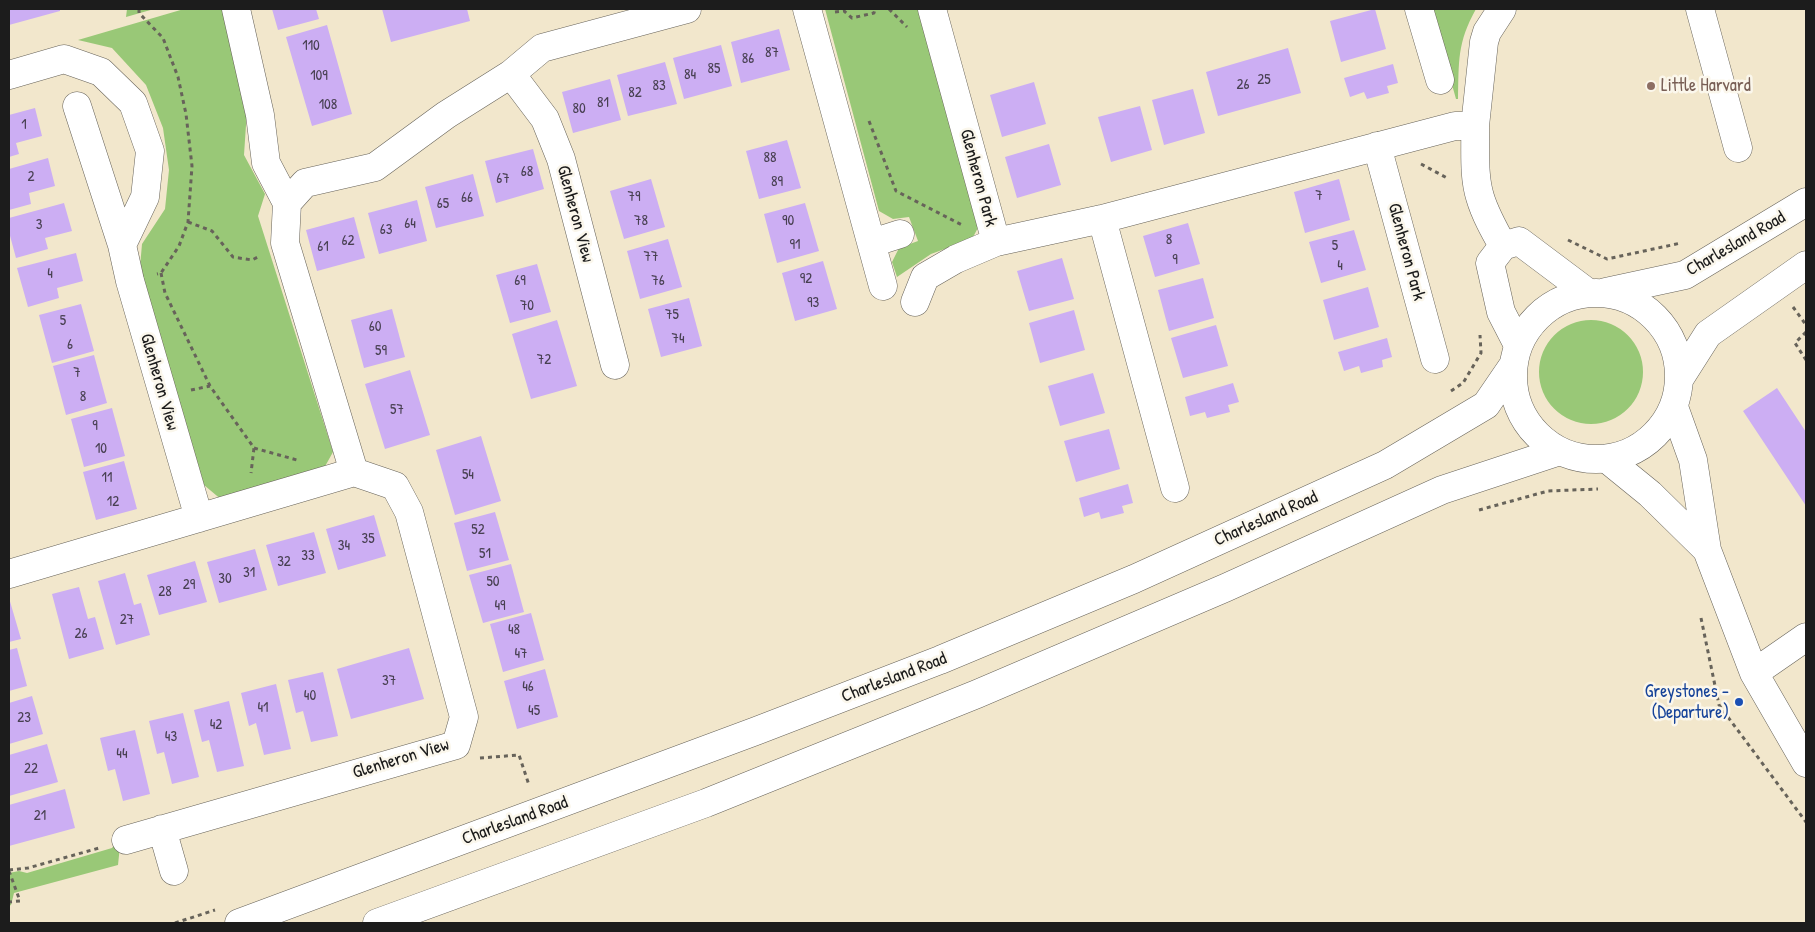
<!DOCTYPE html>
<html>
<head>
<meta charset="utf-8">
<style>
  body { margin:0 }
  #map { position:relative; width:1815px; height:932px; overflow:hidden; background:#f2e7cc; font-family:"Patrick Hand",sans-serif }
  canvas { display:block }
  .frame { position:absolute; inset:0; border:10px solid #1c1c1c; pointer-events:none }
</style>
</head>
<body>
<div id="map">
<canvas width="1815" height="932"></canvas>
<div class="frame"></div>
</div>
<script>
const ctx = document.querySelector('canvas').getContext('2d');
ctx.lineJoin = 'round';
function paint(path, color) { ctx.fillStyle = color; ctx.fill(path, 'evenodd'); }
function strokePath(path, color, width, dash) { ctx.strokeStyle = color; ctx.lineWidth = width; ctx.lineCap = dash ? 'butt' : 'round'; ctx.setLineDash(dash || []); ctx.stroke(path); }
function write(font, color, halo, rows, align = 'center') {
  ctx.font = font + ' "Patrick Hand",sans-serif'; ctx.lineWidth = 5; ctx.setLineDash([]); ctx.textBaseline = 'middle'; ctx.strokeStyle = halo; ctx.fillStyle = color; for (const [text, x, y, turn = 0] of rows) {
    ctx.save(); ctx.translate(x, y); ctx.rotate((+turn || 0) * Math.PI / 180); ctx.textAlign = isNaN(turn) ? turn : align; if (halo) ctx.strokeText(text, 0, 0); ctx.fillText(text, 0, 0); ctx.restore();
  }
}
const green = new Path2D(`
  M127,9H154L126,17Z
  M184,9H223L247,110L244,155L265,194L258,216L333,452L323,470L223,501L204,485L140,267L142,244L165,209L169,170L163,128L146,85L112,48L78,40Z
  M825,9H918L981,222L972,239L931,254L897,277L892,262L899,248L918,241L909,217L893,219L879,211Z
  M1431,9H1476C1457,43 1459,61 1458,99H1456Z
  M1539 372a52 52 0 1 1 104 0a52 52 0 1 1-104 0Z
  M121,836L118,865L14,893L11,905L9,906V873L19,871L27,873L112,848Z`);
const building = new Path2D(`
  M9,9H60V11L9,25Z
  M272,9H316L319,19L278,30Z
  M382,9H467L470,21L391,42Z
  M1375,9L1386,49L1341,62L1330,21Z
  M327,25L352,114L312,126L286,37Z
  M779,29L790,70L741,83L731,42Z
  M721,45L732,86L684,99L673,58Z
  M1288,48L1301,93L1218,116L1206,72Z
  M665,62L677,104L628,116L617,75Z
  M1393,64L1398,83L1387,86L1389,93L1367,99L1364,92L1350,97L1344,78Z
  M610,79L621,120L573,133L562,92Z
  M1034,82L1046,124L1002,137L990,95Z
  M1193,89L1205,133L1164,145L1152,100Z
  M1140,106L1152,150L1111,162L1098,117Z
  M35,108L42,136L16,143L19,154L9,157V115Z
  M787,140L801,188L759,199L746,151Z
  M1049,144L1061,185L1017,198L1005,157Z
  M533,149L544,189L496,203L485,161Z
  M48,158L55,186L29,193L31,204L9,210V169Z
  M473,174L484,216L436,228L425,187Z
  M651,179L665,227L624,239L610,191Z
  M1339,179L1350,220L1305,233L1294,192Z
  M417,200L427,241L379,254L368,213Z
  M64,203L72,231L45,238L48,249L16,258L9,232V218Z
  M805,203L819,251L777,263L764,214Z
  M354,217L365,258L317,271L306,230Z
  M1188,223L1200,264L1155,277L1143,236Z
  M1354,230L1366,270L1321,283L1309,242Z
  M668,239L682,287L640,299L627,251Z
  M76,253L83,281L57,288L59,298L28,307L17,268Z
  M1062,258L1074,299L1029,311L1017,271Z
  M823,261L837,309L795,321L782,273Z
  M537,264L551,312L510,323L496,275Z
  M1203,278L1214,318L1169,331L1158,290Z
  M1368,287L1379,327L1334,340L1323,300Z
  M689,298L702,346L661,357L648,309Z
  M81,304L94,351L52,363L39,315Z
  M392,309L405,357L364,368L351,320Z
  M1074,310L1085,350L1040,363L1029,323Z
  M557,320L577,386L531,399L512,334Z
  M1216,325L1228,366L1183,378L1171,338Z
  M1387,338L1392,357L1382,360L1383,367L1361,373L1359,366L1344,371L1338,352Z
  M94,355L107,403L66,415L53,366Z
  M410,370L430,435L385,449L365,384Z
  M1093,373L1105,413L1060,426L1048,386Z
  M1233,383L1239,402L1228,405L1230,412L1207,418L1205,412L1190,416L1185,397Z
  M1777,388L1806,432V506L1743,411Z
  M112,408L125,456L84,467L71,419Z
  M1109,429L1120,469L1076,482L1064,441Z
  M481,436L501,501L455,515L436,450Z
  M124,461L137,509L96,520L83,472Z
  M1128,484L1133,503L1122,506L1124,513L1101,519L1099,512L1084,517L1079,498Z
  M495,512L509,560L467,571L454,523Z
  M374,515L386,556L338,570L326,529Z
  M314,532L326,573L278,586L266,545Z
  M255,549L267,590L219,603L207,562Z
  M195,561L207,602L159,615L147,575Z
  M511,564L524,612L483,623L469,575Z
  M125,573L134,605L141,603L150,635L116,645L98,581Z
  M79,587L88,619L95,617L104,649L69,659L52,594Z
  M9,598L21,639L9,642Z
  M531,613L544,660L503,672L490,624Z
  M17,648L27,686L9,691V650Z
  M409,648L424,699L351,719L337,669Z
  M545,669L558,717L517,729L504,681Z
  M323,672L338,736L311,742L303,711L296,713L288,680Z
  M276,684L291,749L264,755L256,723L249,726L241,693Z
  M32,696L43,734L9,744V703Z
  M229,701L244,766L217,772L209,740L202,742L194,710Z
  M183,713L199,777L172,784L164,752L157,754L149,721Z
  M135,730L150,794L123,801L115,769L108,771L100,738Z
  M47,744L58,782L9,796V755Z
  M65,789L75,828L9,846V805Z`);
const path = new Path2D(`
  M139,9V13L163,38L178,77L186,114L192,166L188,222L179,246L161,273L157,274
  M889,9L907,27
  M835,12L844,11L852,18L874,13L875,9
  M869,121L896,191L962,225
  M1421,164L1449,179
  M188,222L212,231L233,257L252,260L260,256
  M1568,240L1607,259L1681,243
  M161,273L165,293L210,386L254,448L251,473
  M1793,307L1806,325
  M1806,332L1795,343L1806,360
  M191,390L210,386
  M1451,391L1463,383L1481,353L1480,335
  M254,448L297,460
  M1479,510L1548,491L1598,489
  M1701,618L1719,705L1806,822
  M480,758L519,755L529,785
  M9,870L28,868L99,848
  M9,871L20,901L9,902
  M175,923L215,910`);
const minor = new Path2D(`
  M236,9L260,115L266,163L287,203L285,243L354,472
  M807,9L883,286
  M932,9L996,242
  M1419,9L1440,80
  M1700,9L1738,148
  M511,74L545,119L561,159L615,365
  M9,75L64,59L101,72L133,103L150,151L145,197L122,245
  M77,106L122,245L130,281L199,518
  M1475,126L1484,42L1487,32L1502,9
  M1377,146L1435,359
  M287,203L305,183L375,167L446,115L511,74L542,48L687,9
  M1102,219L1175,488
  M872,243L900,234
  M915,302L925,277L956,259L996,242L1102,219L1455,126H1475C1476,149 1473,174 1480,197C1485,214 1494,230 1503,246
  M1518,345L1501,312L1490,263L1503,246L1519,241L1587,292
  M1674,407L1693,460L1707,550L1754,673L1806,763
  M1607,459L1650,494L1707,550
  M9,574L354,472L395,486L409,512L464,717L456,745L126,840
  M1754,673L1806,637
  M162,829L174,871`);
const major = new Path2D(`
  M1606,292L1685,275L1806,202
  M1513 376a83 83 0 1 1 166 0a83 83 0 1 1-166 0Z
  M1680,378L1708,334L1806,265
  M239,923L756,731L940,660L1134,579L1385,465L1486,405L1512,367
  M377,923L706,803L977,694L1225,588L1442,490L1560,451`);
const markers = [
  [1651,86,5,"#8d6e63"],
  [1739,702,5,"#1a4fb4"]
];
const numberNames = [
  ["110",311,46],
  ["87",772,53],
  ["86",748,59],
  ["85",714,69],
  ["84",690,75],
  ["109",319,76],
  ["25",1264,80],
  ["26",1243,85],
  ["83",659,86],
  ["82",635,93],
  ["81",603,103],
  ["108",328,105],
  ["80",579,109],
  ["1",24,125],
  ["88",770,158],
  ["68",527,172],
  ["2",31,177],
  ["67",503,179],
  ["89",777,182],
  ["7",1319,196],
  ["79",634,197],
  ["66",467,198],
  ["65",443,204],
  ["78",641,221],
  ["90",788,221],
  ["64",410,224],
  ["3",39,225],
  ["63",386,230],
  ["8",1169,240],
  ["62",348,241],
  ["91",795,245],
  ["5",1335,246],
  ["61",323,247],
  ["77",651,257],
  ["9",1175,260],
  ["4",1340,266],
  ["4",50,274],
  ["92",806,279],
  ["69",520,281],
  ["76",658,281],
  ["93",813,303],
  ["70",527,306],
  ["75",672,315],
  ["5",63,321],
  ["60",375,327],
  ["74",678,339],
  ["6",70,345],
  ["59",381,351],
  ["72",544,360],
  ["7",77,373],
  ["8",83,397],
  ["57",397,410],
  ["9",95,426],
  ["10",101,449],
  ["54",468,475],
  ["11",107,478],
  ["12",113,502],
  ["52",478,530],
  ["35",368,539],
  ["34",344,546],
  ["51",485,554],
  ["33",308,556],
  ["32",284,562],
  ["31",249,573],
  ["30",225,579],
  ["50",493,582],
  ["29",189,585],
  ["28",165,592],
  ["49",500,606],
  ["27",127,620],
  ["48",514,630],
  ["26",81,634],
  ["47",521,654],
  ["37",389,681],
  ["46",528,687],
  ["40",310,696],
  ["41",263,708],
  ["45",534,711],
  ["23",24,718],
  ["42",216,725],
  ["43",171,737],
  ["44",122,754],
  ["22",31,769],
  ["21",40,816]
];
const educationNames = [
  ["Little Harvard",1661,86]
];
const streetNames = [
  ["Glenheron Park",978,178,75],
  ["Glenheron View",575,214,75],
  ["Charlesland Road",1736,244,-30],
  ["Glenheron Park",1406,252,75],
  ["Glenheron View",159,382,74],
  ["Charlesland Road",1266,519,-24],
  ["Charlesland Road",894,678,-21],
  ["Glenheron View",401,759,-17],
  ["Charlesland Road",515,821,-20]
];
const transitNames = [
  ["Greystones -",1729,692],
  ["(Departure)",1729,713]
];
paint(green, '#99c877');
paint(building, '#ccaef3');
strokePath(minor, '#67635a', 29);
strokePath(major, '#67635a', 29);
strokePath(path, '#67635a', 3, [4, 4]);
strokePath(minor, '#fff', 28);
strokePath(major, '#fff', 28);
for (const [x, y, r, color] of markers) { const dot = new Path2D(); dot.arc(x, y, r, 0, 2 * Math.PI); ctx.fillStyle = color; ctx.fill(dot); strokePath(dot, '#fbf7ec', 2); }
write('15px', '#484052', null, numberNames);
write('18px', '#785e54', '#fbf7ec', educationNames, 'left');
write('18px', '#1c1c1c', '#fbf7ec', streetNames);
write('18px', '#164399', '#fbf7ec', transitNames, 'right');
</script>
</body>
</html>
